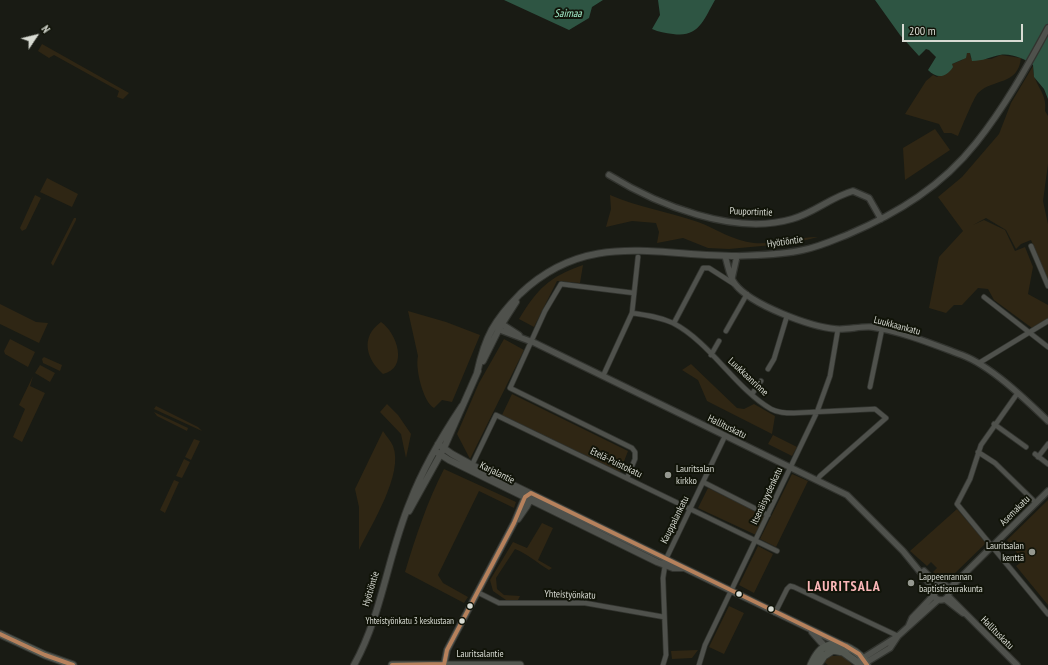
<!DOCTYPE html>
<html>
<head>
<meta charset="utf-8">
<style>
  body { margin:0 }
  #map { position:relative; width:1048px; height:665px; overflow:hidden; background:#191b14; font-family:"PT Sans Narrow",sans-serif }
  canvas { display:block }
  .north { position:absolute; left:16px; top:16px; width:40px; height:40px; -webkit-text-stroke:3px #111409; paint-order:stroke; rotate:55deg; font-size:11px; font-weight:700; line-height:16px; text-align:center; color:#d8dbd3 }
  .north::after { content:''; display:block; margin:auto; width:14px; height:18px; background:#d8dbd3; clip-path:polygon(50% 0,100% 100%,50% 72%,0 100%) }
  .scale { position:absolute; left:902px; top:24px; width:121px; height:18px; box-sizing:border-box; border:2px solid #d8dbd3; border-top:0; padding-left:5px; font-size:12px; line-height:14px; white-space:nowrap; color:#d8dbd3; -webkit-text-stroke:3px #111409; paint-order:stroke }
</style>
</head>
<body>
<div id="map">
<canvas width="1048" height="665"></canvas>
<div class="north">N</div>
<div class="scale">200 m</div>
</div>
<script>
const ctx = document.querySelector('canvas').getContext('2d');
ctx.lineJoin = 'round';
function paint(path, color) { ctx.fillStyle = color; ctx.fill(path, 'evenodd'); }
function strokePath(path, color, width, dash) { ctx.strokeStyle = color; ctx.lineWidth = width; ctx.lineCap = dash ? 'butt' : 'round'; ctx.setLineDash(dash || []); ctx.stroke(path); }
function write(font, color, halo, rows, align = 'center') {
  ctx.font = font + ' "PT Sans Narrow",sans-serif'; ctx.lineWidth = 4; ctx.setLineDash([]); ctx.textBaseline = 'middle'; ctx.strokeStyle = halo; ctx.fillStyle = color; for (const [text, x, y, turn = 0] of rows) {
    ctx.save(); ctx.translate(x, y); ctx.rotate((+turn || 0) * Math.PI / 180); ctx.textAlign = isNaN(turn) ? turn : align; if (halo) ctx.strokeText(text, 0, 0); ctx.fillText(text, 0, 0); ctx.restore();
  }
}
const green = new Path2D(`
  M42,44L129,93L123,99L117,97L119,91L54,55L49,58L38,51Z
  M967,53H970L971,59H991L1001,55L1021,58C1018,86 993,78 978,93C974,97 961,129 958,136L951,133H944L939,124L905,114L926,81L933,75L937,77L952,64L962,60Z
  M1033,66C1032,84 1048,92 1045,111L1048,116V164L1043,201L1048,224V281L1031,240L1021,244L1016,249L1006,230L986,218L973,225L984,220L1005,230L1015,251L1025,247L1033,267L1028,294L1048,305V319L1032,328L994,300L988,289L978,288L962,305H954L946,313L929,308L939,257L963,231L938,197L962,177L999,134L1011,103Z
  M935,129L950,150L905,180L903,148Z
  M47,178L78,194L72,207L40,192Z
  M35,195L41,198L26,229L22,231L20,228Z
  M610,195C638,207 669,212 698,222C717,229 733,241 754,243C772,245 798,237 818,237L794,243L729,249L708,248L683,238L657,243L659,232L656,223L632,221L606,227L611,209Z
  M74,218H76V220L53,266L51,263Z
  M583,265L580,283L557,281L534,327L519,319C538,288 549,277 583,265Z
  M0,304L36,322L48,323L39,343L0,324Z
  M408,311L446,322L480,335L452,402L442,400L434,408C423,402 415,368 418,356Z
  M381,322C397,333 409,368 383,374C366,359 360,337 381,322Z
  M10,339L35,352L28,367L5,354L4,351Z
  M504,339L524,350L470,459L457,434L479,383Z
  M44,357L62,365L60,371L43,363L42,359Z
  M691,364L737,408L744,409L754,404L775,416L772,434L707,401L698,380L682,370Z
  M40,365L55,373L50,382L35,373Z
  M33,376L30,386L45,393L22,442L13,437L25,409L19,405Z
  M512,394L628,451L620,472L502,415Z
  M387,404L398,415L411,434L406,458L401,434L380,412Z
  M156,406L198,427L202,431L154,409Z
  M154,412L188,428L187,431L157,416Z
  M383,431C386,436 391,441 393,446C404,474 371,525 359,550V507L355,489Z
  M773,435L797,447L792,456L768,444Z
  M194,439L200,441L191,460L185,457Z
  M184,459L190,462L182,478L176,476Z
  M444,469L516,502L514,508L479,491L438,575L443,583L468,597L464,603L405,572C416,536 427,502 444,469Z
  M792,474L808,481L776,547L760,539Z
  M174,480L179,482L165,513L160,510Z
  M708,488L765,516L756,535L698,508Z
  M1048,500V605L1016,566L1023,561L1007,540Z
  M957,509L986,543L952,576L944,580L933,572L937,568L931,562L927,566L910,551Z
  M542,523L553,528L538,560L552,568L549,570C537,563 528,554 515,549L496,578L497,589L504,595L520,596L518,600H506L493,591L490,580L513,542L527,548Z
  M758,546L773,554L754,593L739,585Z
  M729,606L744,613L724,654L709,647Z
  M698,650L692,658L672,659L671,651Z
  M829,656H844L852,665H828L824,662Z`);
const water = new Path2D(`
  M504,0H603L592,7L589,18L569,30Z
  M658,0H715C704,19 699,38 673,34C665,33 659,32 652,29L660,15Z
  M875,0H1048V99L1044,89L1034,77L1033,65C1025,59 1011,53 1000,55C990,57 983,61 972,61L970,53H967L966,58L952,64L953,67C946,78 937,79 928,70L936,57L929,50L926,49L919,56L900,35Z`);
const minor = new Path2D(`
  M1031,246L1048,286
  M984,297L1048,347
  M632,313C646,315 660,317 673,323C710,342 736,389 771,409C778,413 786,413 794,413L875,409L886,418L820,476L817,480
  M674,323L703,268H709L734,284
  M726,331L747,294
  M711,355L719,341
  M979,363L1048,321
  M768,369L774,359L787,316
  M603,376L632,313L638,257
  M870,387L882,329
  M752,394L761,381
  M1017,394L981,445L970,479L957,504L1048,614
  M994,424L1026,447
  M978,452L995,463L1036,503
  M1035,454L1048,464
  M1038,457L1048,444
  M472,465L496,415L777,551
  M627,478L635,459V452L632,448L510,388L545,311L561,284L634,293
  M703,482L768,515
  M477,592L499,603H585L664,617
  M775,613L787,589L790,586L794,587L898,636
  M663,665L666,655L663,578L666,559L725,436
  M699,665L705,645L817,412L830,376L838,329`);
const tertiary = new Path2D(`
  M609,175C658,205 734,236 792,219C814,213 831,197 853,191L869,198L881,219
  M725,256C728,265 729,276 735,284C751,305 811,327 836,329C848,330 860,326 872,327C901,331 935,345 962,355C991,366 1025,399 1048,421
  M732,278L737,256C759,255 781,255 803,250C819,247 834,240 849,234C898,213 942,186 976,143C1004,108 1027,67 1048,28
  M499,325L502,324L519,335
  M495,328L535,343L847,495L903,551L934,589
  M924,571L938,585
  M933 592a8 8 0 1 1 16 0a8 8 0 1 1-16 0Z
  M948,590L1048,491
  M948,596L1017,665
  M945,599L963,613
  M909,625L912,618L934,595
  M860,660L898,636L938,600
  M862,665L890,648L898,636`);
const secondary = new Path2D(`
  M483,361L500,327L516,302
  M477,373C485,337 494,320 520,294C587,230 655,256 737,256
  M438,444L452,454L472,465L841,644
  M435,451L449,460L657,562L673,568H682
  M409,511L444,448L478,371
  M518,519L527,506L531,498
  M812,632L827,649
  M354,665C382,615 388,554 410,502C423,468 442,436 462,406
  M444,665L447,650L514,523L525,497L528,495`);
const primary = new Path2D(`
  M0,634L45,655L73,665
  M392,665H520
  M811,665C814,658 820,648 827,646C841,640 861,652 867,665
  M818,665L824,656L833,650L843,652L861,665`);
const bus1 = new Path2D(`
  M0,634L45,655L73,665
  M392,665L444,664
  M444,665L447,650L514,523L525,497L531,493L846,646L859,654L867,665`);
const markers = [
  [668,475,4,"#959890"],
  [1032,552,4,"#959890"],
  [911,583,4,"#959890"],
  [739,594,3.5,"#d8dbd3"],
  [470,606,3.5,"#d8dbd3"],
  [771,609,3.5,"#d8dbd3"],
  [462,621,3.5,"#d8dbd3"]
];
const busNames = [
  ["Yhteistyönkatu 3 keskustaan",454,621]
];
const streetNames = [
  ["Puuportintie",751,212,2],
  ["Hyötiöntie",785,242,-8],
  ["Luukkaankatu",897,326,15],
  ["Luukkaanrinne",748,377,43],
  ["Hallituskatu",727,427,26],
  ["Etelä-Puistokatu",616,463,26],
  ["Karjalantie",497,473,26],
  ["Itsenäisyydenkatu",767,496,-65],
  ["Asemakatu",1015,511,-45],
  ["Kauppalankatu",675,520,-64],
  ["Hyötiöntie",371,589,-73],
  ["Yhteistyönkatu",570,595,2],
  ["Hallituskatu",997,633,45],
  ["Lauritsalantie",480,654]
];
const poiNames = [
  ["Lauritsalan",676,469],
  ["kirkko",676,481],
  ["Lauritsalan",1024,546,"right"],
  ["kenttä",1024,558,"right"],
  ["Lappeenrannan",919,577],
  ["baptistiseurakunta",919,589]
];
const waterNames = [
  ["Saimaa",568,14]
];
const districtNames = [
  ["LAURITSALA",844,587]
];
paint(green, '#2f2614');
paint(water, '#2e5543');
strokePath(minor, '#32342f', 6);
strokePath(tertiary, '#32342f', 8);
strokePath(secondary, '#32342f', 8);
strokePath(primary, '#32342f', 9);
strokePath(minor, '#4f514c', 4.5);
strokePath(tertiary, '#4f514c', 5.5);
strokePath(secondary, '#4f514c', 6);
strokePath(primary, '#535750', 7);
strokePath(bus1, '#b6815c', 4);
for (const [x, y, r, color] of markers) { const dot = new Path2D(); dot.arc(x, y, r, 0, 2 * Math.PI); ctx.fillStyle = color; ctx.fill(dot); strokePath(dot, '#111409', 1.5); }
write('9px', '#d8dbd3', '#111409', busNames, 'right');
write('10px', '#d8dbd3', '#111409', streetNames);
write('10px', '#d8dbd3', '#111409', poiNames, 'left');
write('italic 11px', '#a4eecb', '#111409', waterNames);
ctx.letterSpacing = '1px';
write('bold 14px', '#fcb7b8', '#111409', districtNames);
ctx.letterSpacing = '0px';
</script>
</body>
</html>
